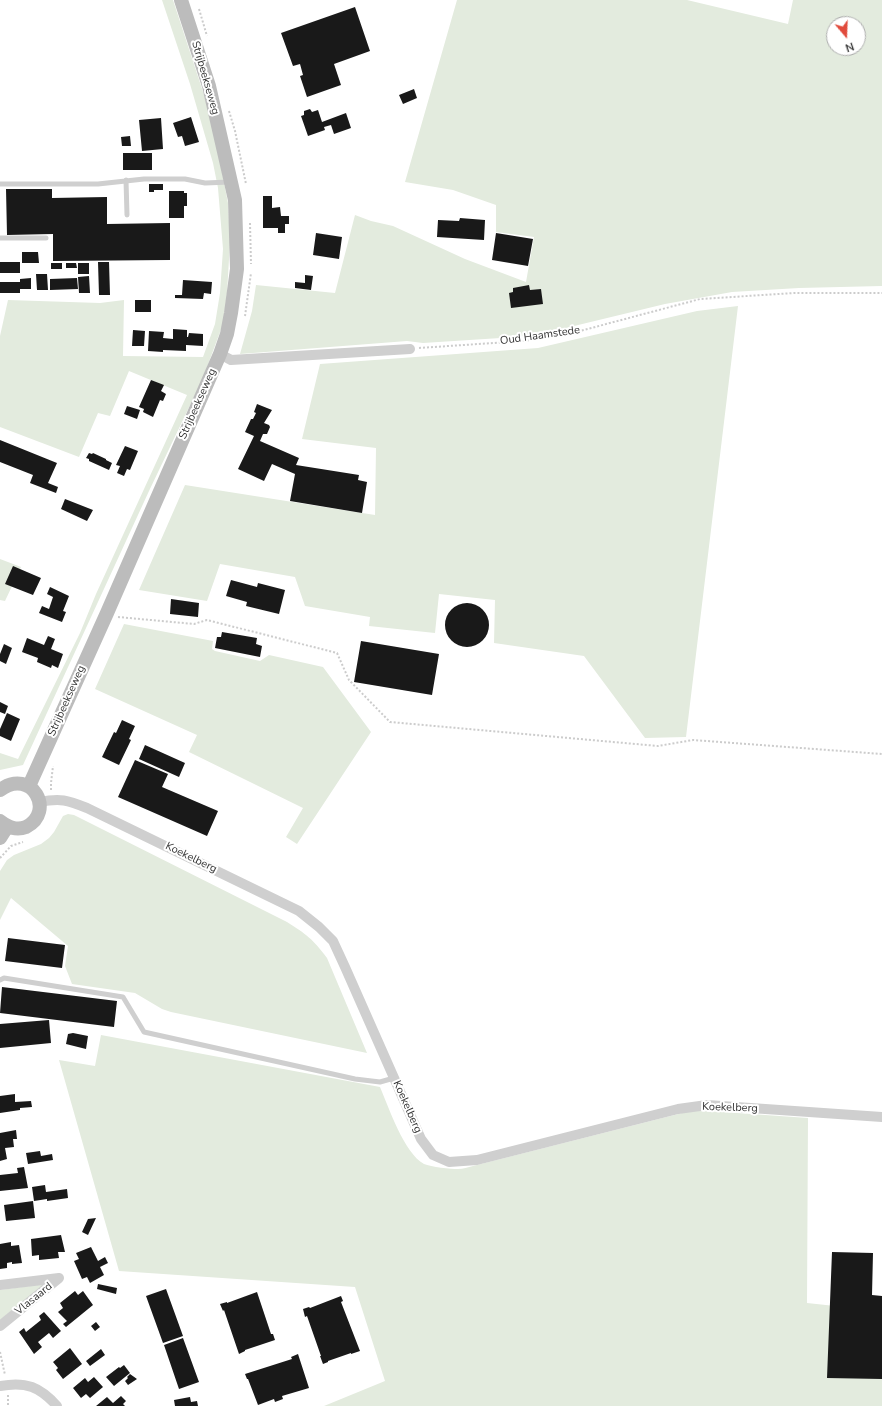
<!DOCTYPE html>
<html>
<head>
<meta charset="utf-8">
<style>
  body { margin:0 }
  #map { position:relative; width:882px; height:1406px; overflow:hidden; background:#fff; font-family:"Nunito Sans",sans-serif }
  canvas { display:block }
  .north { position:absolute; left:826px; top:16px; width:40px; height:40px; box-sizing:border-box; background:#fff; border:1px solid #adadad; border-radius:50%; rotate:161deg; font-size:11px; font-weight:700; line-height:16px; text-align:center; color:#323232 }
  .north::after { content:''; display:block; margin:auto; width:14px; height:18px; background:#e14b3c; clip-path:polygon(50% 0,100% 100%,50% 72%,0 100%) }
</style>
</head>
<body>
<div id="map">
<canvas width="882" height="1406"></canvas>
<div class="north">N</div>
</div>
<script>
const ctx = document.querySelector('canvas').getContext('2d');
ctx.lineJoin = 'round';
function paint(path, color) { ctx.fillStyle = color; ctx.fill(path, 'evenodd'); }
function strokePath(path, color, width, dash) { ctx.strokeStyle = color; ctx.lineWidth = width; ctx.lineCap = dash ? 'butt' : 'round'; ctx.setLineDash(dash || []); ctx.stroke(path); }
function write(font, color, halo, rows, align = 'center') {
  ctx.font = font + ' "Nunito Sans",sans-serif'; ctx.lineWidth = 4; ctx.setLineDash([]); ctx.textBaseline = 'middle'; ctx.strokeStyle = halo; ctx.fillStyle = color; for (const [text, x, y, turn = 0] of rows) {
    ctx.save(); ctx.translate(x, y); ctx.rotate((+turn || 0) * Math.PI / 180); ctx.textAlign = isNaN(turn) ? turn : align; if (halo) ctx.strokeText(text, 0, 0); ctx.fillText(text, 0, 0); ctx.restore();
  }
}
const green = new Path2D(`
  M162,0H173L205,98L219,157L228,203L230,242L227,293L223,324L203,378L149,491L23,765L0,770V753L18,759L80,633L96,594L187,395L129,371L110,416L98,413L79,457L0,427V336L8,300L100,303L124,300L123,356L203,357L215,324L220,293L223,249L218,188L213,163L190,84Z
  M457,0H687L788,24L793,0H882V286L799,288L732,292L665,304L541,334L516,337L423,343L407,341L240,354L252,311L256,285L335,293L355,215L371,221L393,226L465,259L526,282L534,237L496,232V205L453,190L405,182ZM834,24H858V48H834Z
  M738,306L686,737L645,738L584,656L494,643L495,600L439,594L435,633L369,626L370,617L305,606L295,577L220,564L207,601L139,590L185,485L375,515L376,448L302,439L320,364L538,348L697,311Z
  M0,559L21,567L5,601L0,600Z
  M124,624L213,641L212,649L215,651L260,661L269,655L323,667L371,732L297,844L286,837L303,808L189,752L197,735L95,689Z
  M68,814L74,815L287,922C306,934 313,939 327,958L367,1053L171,1012L162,1009L135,993L72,984L65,966L68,946L11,898L0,920V871L7,860L14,855L41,844L49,838L54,832L63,816Z
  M101,1035L380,1087C389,1108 404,1153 424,1164C431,1167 451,1169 458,1169C463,1169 468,1167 473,1166L694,1110L808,1118L807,1303L882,1311V1406H324L385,1381L355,1287L119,1271L59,1060L95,1066Z
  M45,1284L0,1320V1290Z`);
const building = new Path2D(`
  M355,7L370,51L334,64L341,85L307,97L300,76L303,75L300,64L293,66L281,33Z
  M414,89L417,98L403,104L399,95Z
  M310,109L312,112L318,110L322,122L346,113L351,128L334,134L331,125L324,127L325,130L308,136L301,116L304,115V111Z
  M191,117L199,142L185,146L182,136L178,137L173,123Z
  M161,118L163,149L142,151L139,120Z
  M130,136L131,146H122L121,137Z
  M123,153H152V170H123Z
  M149,184H163V190H154V192H149Z
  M6,189H52V198L107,197V224L170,223V260L53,261V234L7,235Z
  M169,191H184V193H187V206H184V218H169Z
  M263,196H272V208L280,207L281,216H289V224H285V233H278V228H263Z
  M460,218L485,220L484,240L437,237L438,220L459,221Z
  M316,233L342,237L339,259L313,255Z
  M496,233L533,239L528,266L492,260Z
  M22,252H38L39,263H22Z
  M0,262H20V273H0Z
  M98,262H109L110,295H99Z
  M51,263H62V269H51Z
  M66,263H76L77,268H66Z
  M78,263H89V274H78Z
  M36,274H47L48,290H37Z
  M305,275L313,276L311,290L295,288V282L305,283Z
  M89,276L90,293H79L78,277Z
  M31,278V289H20V293H0V282H20V279Z
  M77,278L78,289L50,290V279Z
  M183,280L212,282L211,294L204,293L203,299L175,298V295H182Z
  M529,285L530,290L541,289L543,304L511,308L509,293L513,292V288Z
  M135,300H151V312H135Z
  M173,329L187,330V337H188L189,333L203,334V346L186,345V351L163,350V352L148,351L149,331L164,332L163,338L173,339Z
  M133,330L145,331L144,346H132Z
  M151,380L164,385L161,391L166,394L163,401L160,400L153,417L143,412L144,409L139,407Z
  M257,404L272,410L264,423L269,425L270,427L267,434H263L260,441L299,458L296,465L359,475L358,480L367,482L362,513L290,501L295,474L272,464L264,481L238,469L254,436L245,432L251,419H253L256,413L254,412Z
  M127,406L140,410L137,419L124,414Z
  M0,440L57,463L48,483L58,487L56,493L30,483L33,475L0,462Z
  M125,446L138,451L130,470L127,469L124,476L117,473L120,466L116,465Z
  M89,453L92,454L93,453L106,459V460L112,463L109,470L89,461V459L86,458Z
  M65,499L93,510L87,521L61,509Z
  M13,566L41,578L33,595L5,584Z
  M231,580L257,587L258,583L285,590L279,614L246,606L247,602L226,596Z
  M50,587L69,596L63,611L66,612L62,622L39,613L42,606L49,609L53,597L47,594Z
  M171,599L199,603L198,617L170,614Z
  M445 625a22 22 0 1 1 44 0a22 22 0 1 1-44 0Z
  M222,632L257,638L256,644L262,646L260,657L215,648L217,637H221Z
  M48,636L55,639L51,649L63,654L58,668L52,665L51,668L37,662L38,658L22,652L27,638L44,645Z
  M361,641L439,654L432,695L354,682Z
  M4,644L12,648L6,664L0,661V654Z
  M0,702L8,706L5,714L0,712Z
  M7,713L20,719L11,741L0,736V729Z
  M122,720L135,726L129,739L131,740L119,765L102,757L114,732L116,733Z
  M145,745L185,763L179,777L139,759Z
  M135,760L168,774L162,787L218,811L207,836L118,797Z
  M8,938L65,945L62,968L5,961Z
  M2,987L117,1001L114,1027L0,1013Z
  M49,1020L51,1043L0,1048V1024Z
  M73,1033L88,1036L86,1049L66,1044L68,1034Z
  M15,1094V1102L31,1101L32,1107L20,1108V1110L0,1113V1104L14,1102L0,1104V1096Z
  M16,1130L17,1139H13L14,1147L5,1148L7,1159L0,1161V1133Z
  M40,1151L41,1156L52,1154L53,1160L28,1164L26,1153Z
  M24,1167L28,1188L0,1191V1175L18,1173L17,1168Z
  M45,1185L46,1192L67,1189L68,1198L47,1201V1199L34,1201L32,1187Z
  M33,1201L35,1218L6,1221L4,1205Z
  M96,1218L88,1235L82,1232L88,1219Z
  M61,1235L65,1252H58L59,1258L39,1260V1255L32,1256L31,1239Z
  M11,1242V1246L19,1245L22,1263L12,1264V1262L7,1263V1268L0,1269V1244Z
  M91,1247L98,1261L105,1257L108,1263L100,1267L104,1275L90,1283L87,1277L82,1279L74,1261L79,1259L76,1253Z
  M832,1252L873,1253L872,1295L882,1296V1379L827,1378Z
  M98,1284L117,1288L116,1294L97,1289Z
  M166,1289L183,1336L163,1343L146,1296Z
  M75,1291L78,1295L83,1291L93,1305L66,1327L63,1324L67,1321L58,1312L63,1308L60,1303Z
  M257,1292L271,1334H273L275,1340L245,1350V1351L239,1354L224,1310L223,1311L220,1304L227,1302V1303Z
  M341,1296L343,1301L341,1302L360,1351L351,1354V1353L328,1361V1362L323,1364L320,1356H321L307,1316L305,1317L303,1309L309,1307L310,1308Z
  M44,1312L61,1331L53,1338L49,1333L38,1342L42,1347L34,1354L19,1332L24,1328L26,1332L41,1320L39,1316Z
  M96,1322L100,1327L95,1331L91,1326Z
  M183,1338L199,1382L179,1389L164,1345Z
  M70,1348L82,1364L63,1379L56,1370L58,1368L53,1362Z
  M101,1349L105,1355L90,1366L86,1361Z
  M298,1354L309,1388L282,1396L283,1399L275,1402L274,1399L258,1405L248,1379H247L245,1374L292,1359L291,1357Z
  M124,1365L130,1373L114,1386L106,1377L119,1367L120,1368Z
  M130,1374L137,1379L128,1385L125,1381L128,1378L127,1377Z
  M94,1377L103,1387L90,1398L86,1394L81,1398L73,1388L85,1378L88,1382Z
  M121,1396L126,1401L123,1404L125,1406H96L107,1397L113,1403Z
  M190,1397L191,1402L197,1401L198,1406H175L174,1400Z`);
const path = new Path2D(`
  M199,9L207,36
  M229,111L235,131L246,184
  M250,223L251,264
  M245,316L251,273
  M419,348L523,341L565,335L700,299L795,293H882
  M118,617L194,624L207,620L337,653L349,680L390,722L658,746L693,740L882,754
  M51,790V783L53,766
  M0,858L11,846L23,842
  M0,1352L5,1375
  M8,1395V1406`);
const lane = new Path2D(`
  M126,180L127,215
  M0,184H98L144,179H185L205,183L230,182
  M0,238H46
  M0,980L4,978L123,997L144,1032L355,1079L380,1082L394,1078`);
const street = new Path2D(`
  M220,354L231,360L410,349
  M39,802C61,798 67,800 87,808L299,911L319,927L333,941L345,967L421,1139L433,1155L449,1162L477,1160L678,1109L707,1105L882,1117
  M0,1285L59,1278
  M0,1326L59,1278
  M0,1386C26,1381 40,1387 57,1406`);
const secondary = new Path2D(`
  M29,786L107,613L220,354L227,334L231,313L237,269L235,200L209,86L181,0
  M0,790C32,767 56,812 26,827C16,831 8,827 0,821
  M0,838L7,827`);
const streetNames = [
  ["Strijbeekseweg",205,78,74],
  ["Oud Haamstede",540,336,-8],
  ["Strijbeekseweg",198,404,-66],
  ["Strijbeekseweg",67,701,-66],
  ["Koekelberg",191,858,26],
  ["Koekelberg",407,1107,66],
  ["Koekelberg",730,1108,2],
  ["Vlasaard",34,1299,-39]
];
paint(green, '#e3ebde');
paint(building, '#191919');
strokePath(path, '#ccc', 2, [2, 2]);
strokePath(lane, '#cfcfcf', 5);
strokePath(street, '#cfcfcf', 10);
strokePath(secondary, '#bcbcbc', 14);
write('11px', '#323232', '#fff', streetNames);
</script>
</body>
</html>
